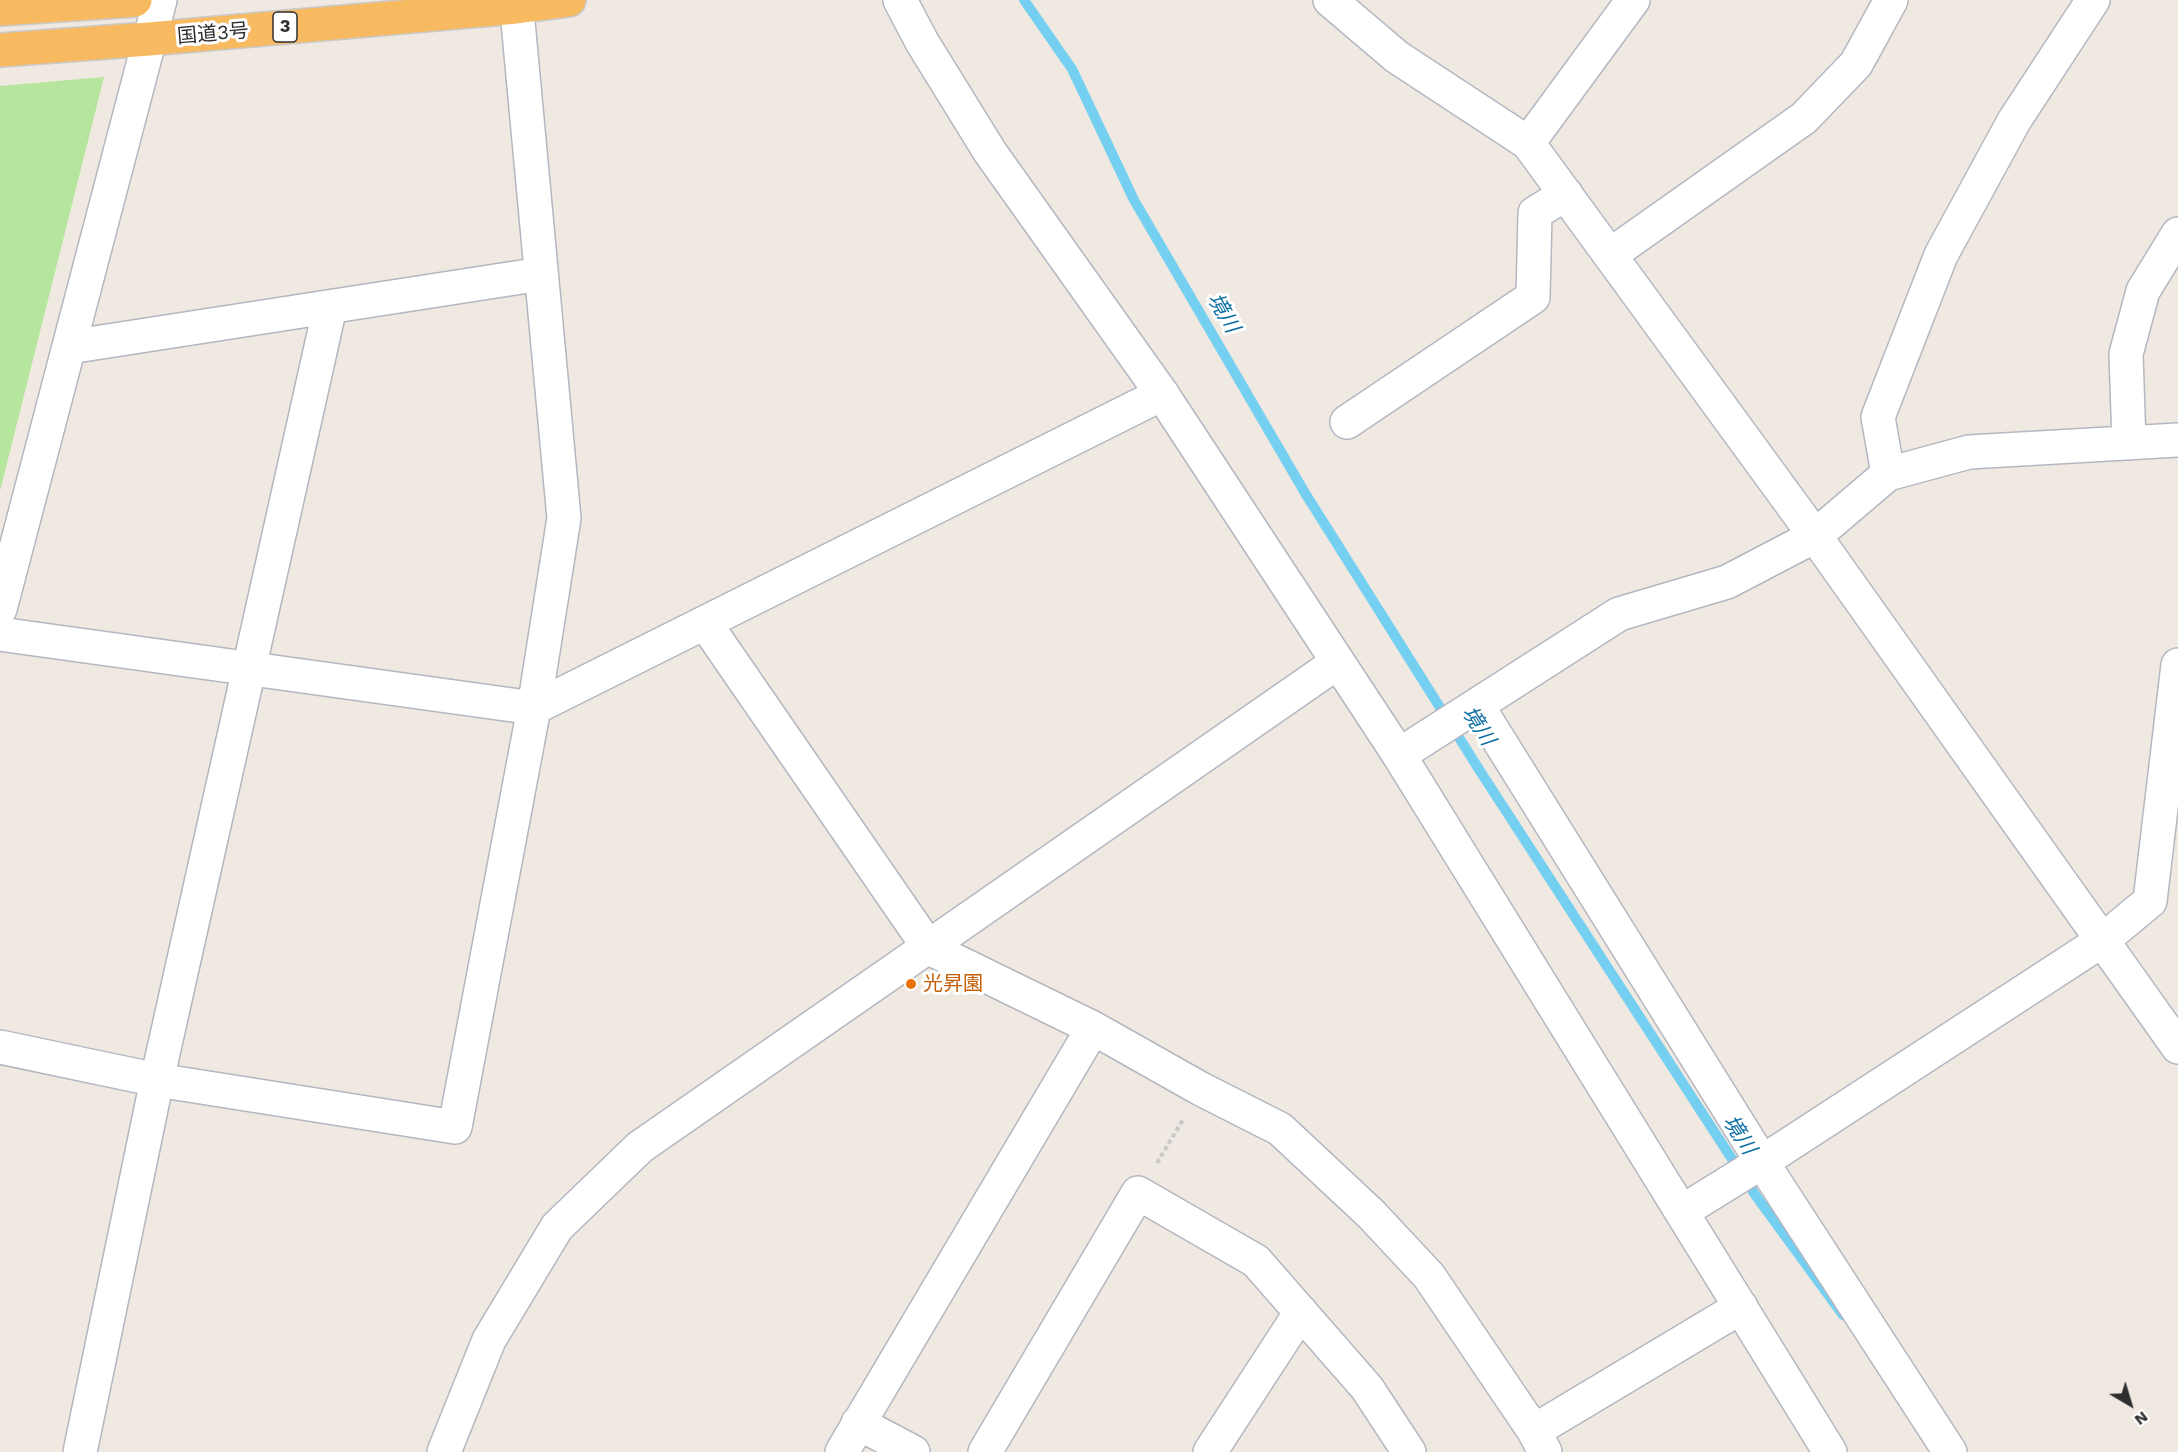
<!DOCTYPE html>
<html>
<head>
<meta charset="utf-8">
<style>
  body { margin:0 }
  #map { position:relative; width:2178px; height:1452px; overflow:hidden; background:#efe9e1; font-family:"Work Sans",sans-serif }
  canvas { display:block }
  .north { position:absolute; left:2100px; top:1374px; width:60px; height:60px; -webkit-text-stroke:4px #fff; paint-order:stroke; rotate:142deg; font-size:16px; font-weight:700; line-height:24px; text-align:center; color:#2e2e2e }
  .north::after { content:''; display:block; margin:auto; width:21px; height:27px; background:#2e2e2e; clip-path:polygon(50% 0,100% 100%,50% 72%,0 100%) }
</style>
</head>
<body>
<div id="map">
<canvas width="2178" height="1452"></canvas>
<div class="north">N</div>
</div>
<script>
const ctx = document.querySelector('canvas').getContext('2d');
ctx.lineJoin = 'round';
function paint(path, color) { ctx.fillStyle = color; ctx.fill(path, 'evenodd'); }
function strokePath(path, color, width, dash) { ctx.strokeStyle = color; ctx.lineWidth = width; ctx.lineCap = dash ? 'butt' : 'round'; ctx.setLineDash(dash || []); ctx.stroke(path); }
function write(font, color, halo, rows, align = 'center') {
  ctx.font = font + ' "Work Sans","Noto Sans JP",sans-serif'; ctx.lineWidth = 6; ctx.setLineDash([]); ctx.textBaseline = 'middle'; ctx.strokeStyle = halo; ctx.fillStyle = color; for (const [text, x, y, turn = 0] of rows) {
    ctx.save(); ctx.translate(x, y); ctx.rotate((+turn || 0) * Math.PI / 180); ctx.textAlign = isNaN(turn) ? turn : align; if (halo) ctx.strokeText(text, 0, 0); ctx.fillText(text, 0, 0); ctx.restore();
  }
}
const green = new Path2D(`
  M104,77L0,491V86Z`);
const stream = new Path2D(`
  M1024,0L1072,69L1134,200L1305,493L1480,771L1756,1196L1843,1315`);
const path = new Path2D(`
  M1157,1163L1184,1118`);
const minor = new Path2D(`
  M1330,0L1397,57L1528,143L1815,536L2178,1047
  M1528,143L1633,0
  M1610,255L1804,118L1856,64L1891,0
  M69,347L541,274
  M1347,422L1533,297L1535,213L1566,194
  M2129,443L2126,354L2143,291L2178,234
  M1888,474L1878,417L1941,255L2014,121L2093,0
  M0,609L160,0
  M705,623L929,948L1093,1028L1201,1089L1280,1129L1371,1214L1429,1276L1534,1431L1545,1452
  M0,634L534,708L1162,394
  M1477,705L1762,1162L1950,1452
  M1399,755L1619,614L1727,582L1815,536L1888,474L1969,452L2178,440
  M0,1047L157,1080L455,1127L534,708L564,518L516,0
  M1683,1211L1762,1162L2103,940L2150,901L2178,665
  M858,1423L913,1452
  M1534,1431L1741,1307
  M80,1452L157,1080L330,307
  M842,1452L1093,1028
  M985,1452L1138,1193L1256,1261L1367,1388L1409,1452
  M1210,1452L1301,1312`);
const tertiary = new Path2D(`
  M900,0L922,42L990,152L1162,394L1399,755L1830,1452
  M444,1452L489,1340L557,1227L640,1147L1338,662`);
const trunk = new Path2D(`
  M0,9L135,0
  M0,50L149,39L516,7L569,0`);
const markers = [
  [911,984,6,"#e8710a"]
];
const shields = [
  [285,27,24]
];
const shieldNames = [
  ["3",285,27]
];
const streetNames = [
  ["国道3号",213,34,-5]
];
const foodNames = [
  ["光昇園",923,984]
];
const waterNames = [
  ["境川",1223,313,60],
  ["境川",1478,726,57],
  ["境川",1739,1135,57]
];
paint(green, '#b6e59e');
strokePath(stream, '#75cff0', 10);
strokePath(minor, '#b4b7c1', 36);
strokePath(tertiary, '#b4b7c1', 36);
strokePath(trunk, '#c9c9c9', 36);
strokePath(path, '#c9c9c9', 4, [4.5, 3]);
strokePath(minor, '#fff', 33);
strokePath(tertiary, '#fff', 33);
strokePath(trunk, '#f8ba60', 33);
for (const [x, y, r, color] of markers) { const dot = new Path2D(); dot.arc(x, y, r, 0, 2 * Math.PI); ctx.fillStyle = color; ctx.fill(dot); strokePath(dot, '#fff', 2); }
for (const [x, y, w] of shields) { const box = new Path2D(); box.roundRect(x - w / 2, y - 15, w, 30, 4.5); ctx.fillStyle = '#fff'; ctx.fill(box); strokePath(box, '#2e2e2e', 1.5); }
write('bold 18px', '#2e2e2e', null, shieldNames);
write('20px', '#2e2e2e', '#fff', streetNames);
write('20px', '#c56008', '#fff', foodNames, 'left');
write('italic 21px', '#0d6fa3', '#fff', waterNames);
</script>
</body>
</html>
